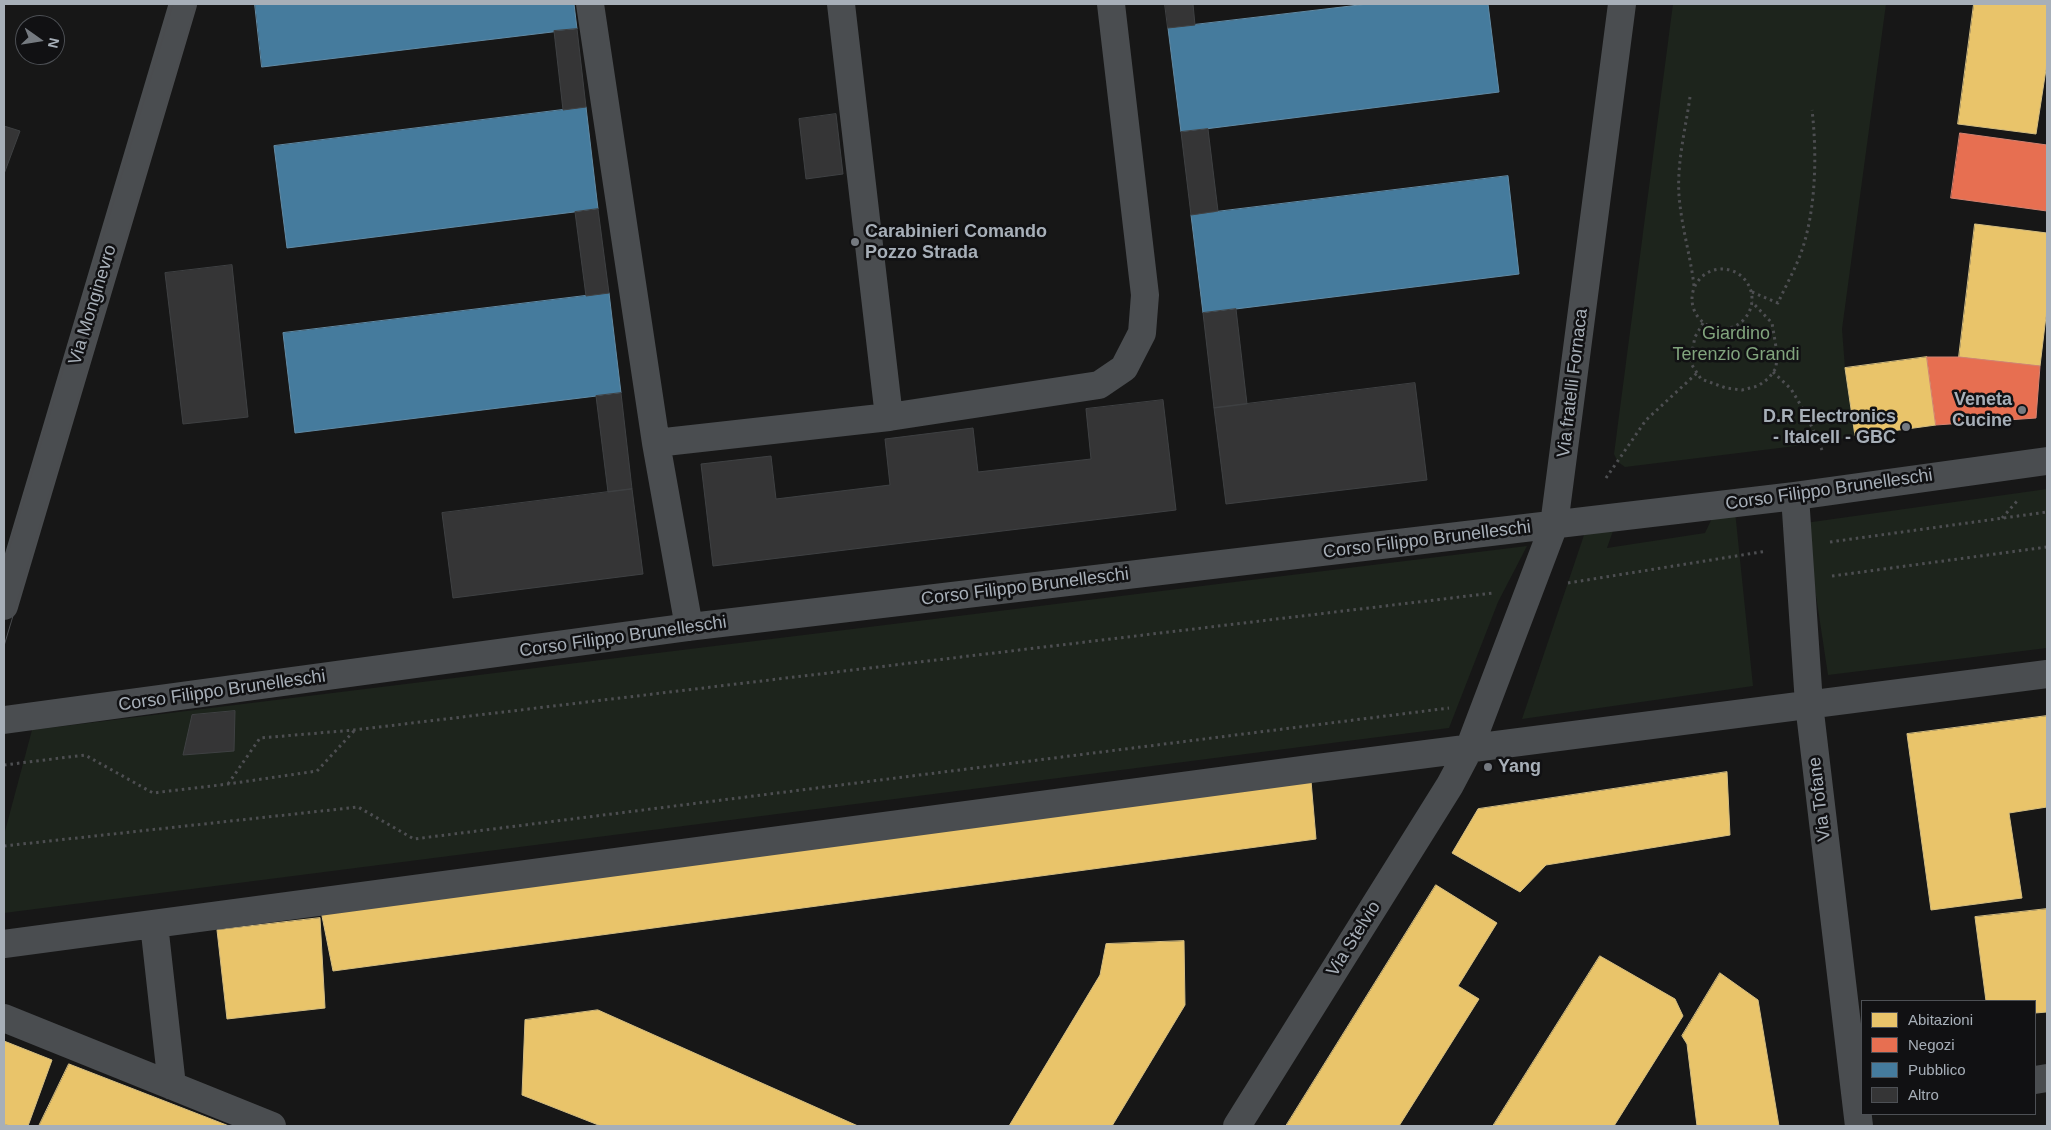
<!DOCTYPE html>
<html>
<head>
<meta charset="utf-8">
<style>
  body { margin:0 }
  #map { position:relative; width:2051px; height:1130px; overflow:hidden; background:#171717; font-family:Arial,sans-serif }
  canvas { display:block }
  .frame { position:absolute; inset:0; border:5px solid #a7afb8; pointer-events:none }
  .legend { position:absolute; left:1861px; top:1000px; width:175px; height:115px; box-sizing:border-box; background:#111113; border:1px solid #4d5055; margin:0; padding:6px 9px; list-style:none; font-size:15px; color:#a7afb8 }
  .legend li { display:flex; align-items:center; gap:10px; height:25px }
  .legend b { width:25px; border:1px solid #4d5055 }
  .north { position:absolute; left:15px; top:15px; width:50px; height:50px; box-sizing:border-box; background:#111113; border:1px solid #4d5055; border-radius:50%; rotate:103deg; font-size:14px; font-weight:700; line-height:20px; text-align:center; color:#a7afb8 }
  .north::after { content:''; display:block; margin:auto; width:18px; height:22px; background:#757a80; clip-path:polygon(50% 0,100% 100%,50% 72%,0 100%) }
</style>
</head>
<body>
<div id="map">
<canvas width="2051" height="1130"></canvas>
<div class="frame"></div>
<ul class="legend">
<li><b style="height:14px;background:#e9c46a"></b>Abitazioni</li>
<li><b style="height:14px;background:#e76f51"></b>Negozi</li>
<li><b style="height:14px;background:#457b9d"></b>Pubblico</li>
<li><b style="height:14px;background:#353536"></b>Altro</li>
</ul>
<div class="north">N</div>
</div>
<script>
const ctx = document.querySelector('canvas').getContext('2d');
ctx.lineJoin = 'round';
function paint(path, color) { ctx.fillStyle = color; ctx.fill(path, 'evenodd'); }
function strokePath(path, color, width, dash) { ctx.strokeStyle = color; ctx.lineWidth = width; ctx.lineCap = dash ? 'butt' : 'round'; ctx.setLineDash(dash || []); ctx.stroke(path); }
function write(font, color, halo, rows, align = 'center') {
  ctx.font = font + ' Arial,sans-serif'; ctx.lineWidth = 5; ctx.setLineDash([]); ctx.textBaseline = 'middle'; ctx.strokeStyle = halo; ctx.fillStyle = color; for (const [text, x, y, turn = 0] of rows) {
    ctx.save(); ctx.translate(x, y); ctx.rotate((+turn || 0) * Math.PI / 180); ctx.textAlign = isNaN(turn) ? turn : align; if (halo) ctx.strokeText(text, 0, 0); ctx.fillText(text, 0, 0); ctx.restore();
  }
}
const green = new Path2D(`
  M1673,4H1886L1842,329L1845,368L1855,436L1820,443L1625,467L1618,462L1614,454Z
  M2047,489V648L1828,675L1805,523Z
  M1735,511L1753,686L1522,719L1584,535L1614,528L1607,548L1705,533L1714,514Z
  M1527,546L1498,602L1449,728L4,913V835L32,730Z`);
const homes = new Path2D(`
  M1974,4H2047V63L2036,134L1958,124Z
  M1975,224L2047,233V308L2040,366L1959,357Z
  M1927,357L1936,425L1855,436L1845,368Z
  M2047,716V807L2009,813L2022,898L1931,910L1907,734Z
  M1310,769L1316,839L333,971L321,911Z
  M1727,772L1730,835L1546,865L1520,892L1452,853L1478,809Z
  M1436,885L1497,923L1458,986L1479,999L1399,1126H1286Z
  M2047,909V1012L2035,1013V1001H1986L1975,917Z
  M320,918L325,1008L227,1019L217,930Z
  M1184,941L1185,1005L1112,1126H1009L1100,975L1106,944Z
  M1600,956L1675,999L1683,1016L1614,1126H1493Z
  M1720,973L1758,1000L1779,1126H1697L1687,1044L1682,1036Z
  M598,1010L858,1126H601L522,1095L525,1020Z
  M4,1041L52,1060L28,1126H11L4,1124Z
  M69,1064L229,1126H39Z`);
const shops = new Path2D(`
  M1960,133L2047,145V211L1951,198Z
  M1927,357H1959L2040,366L2036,418L1936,425Z`);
const public = new Path2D(`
  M255,4H574L577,29L262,67Z
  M1368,4H1488L1499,92L1181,132L1168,28Z
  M586,107L598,209L287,248L274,146Z
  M1508,176L1519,274L1203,313L1191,215Z
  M609,293L621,393L295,433L283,333Z`);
const building = new Path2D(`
  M1165,4H1193L1195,25L1168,28Z
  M577,29L586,107L563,110L554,31Z
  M836,114L843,174L806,179L799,119Z
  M4,126L20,131L4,174Z
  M1208,129L1218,211L1191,215L1181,132Z
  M598,209L609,293L586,296L575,212Z
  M232,265L248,417L183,424L165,273Z
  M1236,309L1247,404L1214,408L1203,313Z
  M1415,383L1427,480L1226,504L1214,408Z
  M621,393L632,489L608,492L596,396Z
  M1163,400L1176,510L713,566L701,464L771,456L776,499L890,485L885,439L973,428L978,472L1091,459L1086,409Z
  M632,489L643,574L453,598L442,513Z
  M235,711L234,751L183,755L192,715Z`);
const path = new Path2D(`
  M1690,97C1685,132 1675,170 1680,205C1683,232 1691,259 1694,286
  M1692 299a30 30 0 1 1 60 0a30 30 0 1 1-60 0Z
  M1752,292L1778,303C1786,285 1797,266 1803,247C1816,206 1817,153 1812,110
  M1703,323L1695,337L1690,362L1701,379L1726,388L1742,390L1758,386L1769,378L1776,368L1777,353L1772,323L1752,302
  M1773,372L1791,389L1806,414L1822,450
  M1606,478L1646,420L1697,373
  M2002,518L2018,500
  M1830,542L2047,512
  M1832,576L2047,547
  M1568,583L1767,551
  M4,765L85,755L153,793L228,784L317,771L354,731
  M228,784L260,738L354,730L1493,593
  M4,846L358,807L414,839L1449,708`);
const minor = new Path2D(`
  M590,4L656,443L689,627
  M841,4L889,417
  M656,443L889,417L1099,385L1124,368L1142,333L1145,295L1111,4
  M1795,496L1809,704L1859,1126
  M4,606L183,4
  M4,720L689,627L1795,496L2047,461
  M154,924L172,1086
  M4,944L1310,769L2047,674
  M4,1018L272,1126
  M2035,1080L2047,1078
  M1237,1126L1450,785L1469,749L1554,525L1622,4`);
const tram = new Path2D(`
  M4,566L173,4
  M4,646L196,4`);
const markers = [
  [855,242,5,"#757a80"],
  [2022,410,5,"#757a80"],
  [1906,427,5,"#757a80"],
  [1488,767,5,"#757a80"]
];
const poiNames = [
  ["Carabinieri Comando",865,232],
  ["Pozzo Strada",865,253],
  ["Veneta",2012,400,"right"],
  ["Cucine",2012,421,"right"],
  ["D.R Electronics",1896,417,"right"],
  ["- Italcell - GBC",1896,438,"right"],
  ["Yang",1498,767]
];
const streetNames = [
  ["Via Monginevro",93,305,-73],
  ["Via fratelli Fornaca",1573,383,-83],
  ["Corso Filippo Brunelleschi",1829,490,-8],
  ["Corso Filippo Brunelleschi",1427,540,-7],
  ["Corso Filippo Brunelleschi",1025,587,-7],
  ["Corso Filippo Brunelleschi",623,637,-8],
  ["Corso Filippo Brunelleschi",222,691,-8],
  ["Via Tofane",1820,799,-97],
  ["Via Stelvio",1354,939,-58]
];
const parkNames = [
  ["Giardino",1736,334],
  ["Terenzio Grandi",1736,355]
];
paint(green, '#1d241c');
paint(homes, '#e9c46a');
strokePath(homes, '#d5be81', 1);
paint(shops, '#e76f51');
strokePath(shops, '#d48270', 1);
paint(public, '#457b9d');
strokePath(public, '#628ba5', 1);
paint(building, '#353536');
strokePath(building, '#3f4143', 1);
strokePath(path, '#4d4e51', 3, [2.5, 4]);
strokePath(minor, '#4a4d50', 28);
strokePath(tram, '#4a4c4f', 1);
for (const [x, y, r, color] of markers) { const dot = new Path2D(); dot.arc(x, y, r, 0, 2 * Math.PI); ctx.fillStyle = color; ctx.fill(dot); strokePath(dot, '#111113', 2); }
write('bold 18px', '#a7afb8', '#111113', poiNames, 'left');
write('18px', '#a7afb8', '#111113', streetNames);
write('18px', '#81a47d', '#111113', parkNames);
</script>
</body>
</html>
